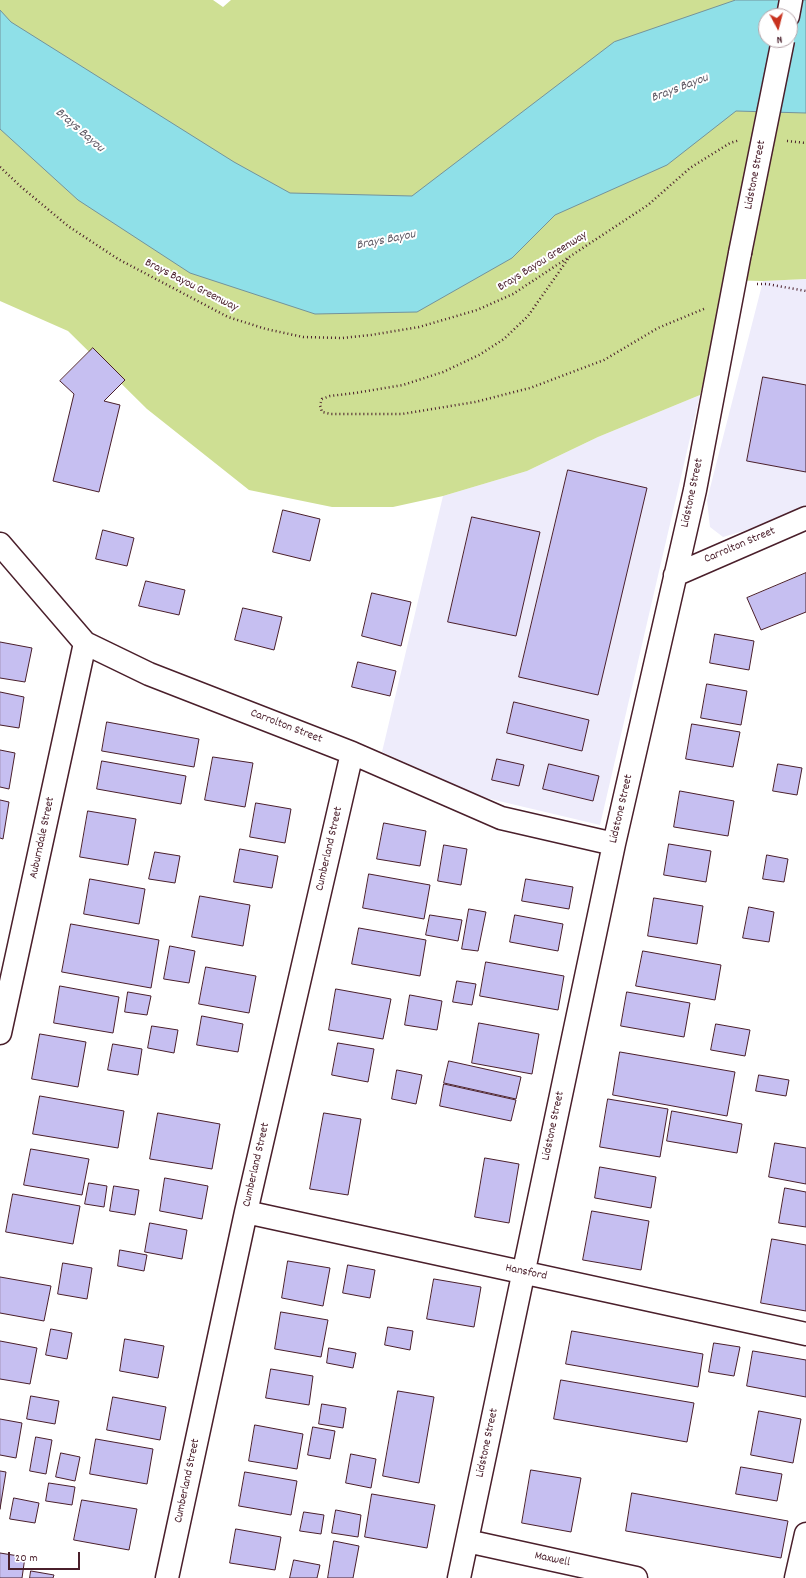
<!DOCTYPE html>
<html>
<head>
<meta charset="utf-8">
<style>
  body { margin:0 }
  #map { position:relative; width:806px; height:1578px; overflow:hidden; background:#fff; font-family:Dekko,sans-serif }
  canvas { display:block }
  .north { position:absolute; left:758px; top:8px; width:40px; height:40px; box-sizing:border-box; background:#fff; border:1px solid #b7a5aa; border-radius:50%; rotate:173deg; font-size:11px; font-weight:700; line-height:16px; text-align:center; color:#4a1f2b }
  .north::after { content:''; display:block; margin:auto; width:14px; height:18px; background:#c8321e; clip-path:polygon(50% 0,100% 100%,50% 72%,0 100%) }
  .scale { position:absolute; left:8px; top:1552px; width:72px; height:18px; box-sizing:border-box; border:2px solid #4a1f2b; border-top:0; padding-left:5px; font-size:12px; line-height:14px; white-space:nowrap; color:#4a1f2b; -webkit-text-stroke:3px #fff; paint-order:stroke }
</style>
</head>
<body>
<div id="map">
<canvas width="806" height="1578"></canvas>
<div class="north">N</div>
<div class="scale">20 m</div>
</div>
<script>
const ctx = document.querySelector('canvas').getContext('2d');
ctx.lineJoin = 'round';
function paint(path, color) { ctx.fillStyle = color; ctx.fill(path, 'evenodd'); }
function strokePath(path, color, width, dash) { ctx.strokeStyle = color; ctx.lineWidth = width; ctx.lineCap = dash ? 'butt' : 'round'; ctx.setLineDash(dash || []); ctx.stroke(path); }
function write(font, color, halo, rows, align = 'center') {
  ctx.font = font + ' Dekko,sans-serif'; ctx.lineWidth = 4; ctx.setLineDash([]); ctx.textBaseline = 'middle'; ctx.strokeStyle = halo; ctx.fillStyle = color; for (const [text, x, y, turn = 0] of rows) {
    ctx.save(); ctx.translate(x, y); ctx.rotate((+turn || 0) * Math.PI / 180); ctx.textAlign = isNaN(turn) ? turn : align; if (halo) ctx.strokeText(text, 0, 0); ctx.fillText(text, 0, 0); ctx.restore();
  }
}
const built = new Path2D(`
  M806,279V505L747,530L723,537L710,527L707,500L763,281Z
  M700,395L600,825L482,797L382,752L443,496L527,471L598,437Z`);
const green = new Path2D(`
  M0,0H213L223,7L231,0H806V279L763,281L722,280L721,313L700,395L598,437L527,471L443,496L393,507H332L249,490L147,409L68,331L0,301ZM766,16H790V40H766Z`);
const water = new Path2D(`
  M736,0H806V113L736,111L667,165L555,215L512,258L417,312L315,314L190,273L78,200L0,129V10L11,22L234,162L290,193L412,196L614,42ZM766,16H790V40H766Z`);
const building = new Path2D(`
  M93,348L125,380L104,401L120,405L99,492L53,481L74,394L60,381Z
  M763,377L806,385V472L747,461Z
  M568,470L647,488L598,695L519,677Z
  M283,510L320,519L310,561L273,552Z
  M472,517L540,532L516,636L448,622Z
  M103,530L134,538L127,566L96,559Z
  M806,573V612L761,630L747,598Z
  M146,581L185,590L179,615L139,606Z
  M372,593L411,602L401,646L362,636Z
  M243,608L282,617L274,650L235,640Z
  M715,634L754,641L749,670L710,663Z
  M0,642L32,648L25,682L0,678Z
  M358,662L396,671L390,696L352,687Z
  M707,684L747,691L741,725L701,718Z
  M0,692L24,697L19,728L0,725Z
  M514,702L589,720L582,751L507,733Z
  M107,722L199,739L194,767L102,751Z
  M692,724L740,732L733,767L686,759Z
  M0,750L15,753L9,789L0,787Z
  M213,757L253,763L245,807L205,800Z
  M497,759L524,765L519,786L492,780Z
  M102,761L186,776L181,804L97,789Z
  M549,764L599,776L593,801L543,789Z
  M778,764L802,768L797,795L773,791Z
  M680,791L734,801L728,836L674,827Z
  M0,800L9,802L3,839L0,838Z
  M256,803L291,809L285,843L250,837Z
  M88,811L136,819L128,865L80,857Z
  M384,823L426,831L420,866L377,859Z
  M669,844L711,851L706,882L664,875Z
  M444,845L467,849L461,885L438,881Z
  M240,849L278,856L272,888L234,882Z
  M155,852L180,856L175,883L149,879Z
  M767,855L788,859L784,882L763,879Z
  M369,874L430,885L424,919L363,908Z
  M90,879L145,889L139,924L84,914Z
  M526,879L573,887L569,909L522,901Z
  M200,896L250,905L243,946L192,937Z
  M654,898L703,906L697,944L648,936Z
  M749,907L774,912L769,942L743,938Z
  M469,909L486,912L478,951L462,949Z
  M430,915L462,920L458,941L426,935Z
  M515,915L563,924L558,951L510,942Z
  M71,924L159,940L151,988L62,972Z
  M359,928L426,940L420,976L352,964Z
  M170,946L195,951L189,983L164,979Z
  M643,951L721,965L715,1000L636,986Z
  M486,962L564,976L558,1010L480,996Z
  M206,967L256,976L249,1013L199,1004Z
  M457,981L476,984L472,1005L453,1002Z
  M60,986L119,997L113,1033L54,1023Z
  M336,989L391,999L383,1039L329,1030Z
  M128,992L151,996L147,1015L125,1012Z
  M627,992L690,1003L684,1037L621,1026Z
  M410,995L442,1001L437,1030L405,1025Z
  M202,1016L243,1024L238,1052L197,1045Z
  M479,1023L539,1034L532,1074L472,1063Z
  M716,1024L750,1030L745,1056L711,1050Z
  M152,1026L178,1030L174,1053L148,1048Z
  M40,1034L86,1042L78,1087L32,1079Z
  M338,1043L374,1049L368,1082L332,1075Z
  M113,1044L142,1049L138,1075L108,1070Z
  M620,1052L735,1072L727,1116L613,1095Z
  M449,1061L521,1077L516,1099L444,1083Z
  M397,1070L422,1075L416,1104L392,1099Z
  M759,1075L789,1080L786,1096L756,1091Z
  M444,1084L516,1100L511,1121L440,1106Z
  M40,1096L124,1111L118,1148L33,1134Z
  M608,1099L668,1109L660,1157L600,1147Z
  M672,1111L742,1124L737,1153L667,1141Z
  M158,1113L220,1124L212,1169L150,1159Z
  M324,1113L361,1119L348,1195L310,1189Z
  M775,1143L806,1148V1184L769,1177Z
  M31,1149L89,1159L82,1195L24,1185Z
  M485,1158L519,1164L509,1223L475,1217Z
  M600,1167L656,1177L651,1208L595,1198Z
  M165,1178L208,1186L202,1219L160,1211Z
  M89,1183L107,1186L104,1207L85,1204Z
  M114,1186L139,1190L135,1215L110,1211Z
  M785,1188L806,1192V1227L779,1223Z
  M13,1194L80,1206L73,1244L6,1232Z
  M592,1211L649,1221L641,1270L583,1260Z
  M150,1223L187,1230L182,1259L145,1252Z
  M772,1239L806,1245V1311L761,1303Z
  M120,1250L147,1255L144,1271L118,1266Z
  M288,1261L330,1268L323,1306L282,1298Z
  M63,1263L92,1268L87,1299L58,1294Z
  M348,1265L375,1270L370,1298L343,1293Z
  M0,1277L51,1286L44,1321L0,1313Z
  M434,1279L481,1287L474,1327L427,1319Z
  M281,1312L328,1320L321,1357L275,1349Z
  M388,1327L413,1331L410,1350L385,1345Z
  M51,1329L72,1333L67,1359L46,1355Z
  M572,1331L703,1354L698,1387L566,1364Z
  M125,1339L164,1346L158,1378L120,1371Z
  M0,1341L37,1348L30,1384L0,1379Z
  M714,1343L740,1347L734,1376L709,1372Z
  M329,1348L356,1353L353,1368L327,1363Z
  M753,1351L806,1360V1397L747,1386Z
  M271,1369L313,1376L309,1405L266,1398Z
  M561,1380L694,1403L687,1442L554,1419Z
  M398,1391L434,1397L419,1483L383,1476Z
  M31,1396L59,1401L55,1424L27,1419Z
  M113,1397L166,1407L160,1440L107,1430Z
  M322,1404L346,1408L343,1428L319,1424Z
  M759,1411L801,1419L793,1463L751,1455Z
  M0,1419L22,1423L16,1458L0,1455Z
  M255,1425L303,1434L297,1469L249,1461Z
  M313,1427L335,1431L330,1459L308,1455Z
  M36,1437L52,1440L46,1474L30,1471Z
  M96,1439L153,1449L147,1484L90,1474Z
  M61,1453L80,1457L75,1481L56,1477Z
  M351,1454L376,1459L371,1488L346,1483Z
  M741,1467L782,1474L777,1501L736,1494Z
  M531,1470L581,1478L571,1532L522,1523Z
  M0,1471L6,1472L0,1509Z
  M245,1472L297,1481L291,1515L239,1506Z
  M49,1483L75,1487L72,1505L46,1501Z
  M632,1493L788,1521L781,1558L626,1531Z
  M372,1494L435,1505L427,1548L365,1537Z
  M14,1498L39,1503L35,1523L10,1519Z
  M82,1500L137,1509L129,1550L74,1540Z
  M336,1510L361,1515L358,1537L332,1533Z
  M304,1512L324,1515L321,1534L300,1531Z
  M236,1529L281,1537L275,1570L230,1563Z
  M334,1541L359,1546L353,1578H328Z
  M0,1553L25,1557L22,1578H0Z
  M294,1560L320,1565L317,1578H290Z
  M31,1571L54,1575L53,1578H30Z`);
const path = new Path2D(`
  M787,141L806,143
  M0,167L20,186L68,226L118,259L228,317L266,329L303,337L342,338L371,335L419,327L477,310L513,294L648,205L690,168L730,143L740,140
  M568,259L528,316L504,339L479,355L443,372L403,385L355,393L330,396L322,399L320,405L322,412L331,414H402L475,402L530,388L604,360L658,328L706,308
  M757,284H767L806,291`);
const minor = new Path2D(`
  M788,16L791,0
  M0,544L85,643L149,674L352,753L501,818L614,844
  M675,575L806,518
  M0,1033L85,643
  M246,1212L806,1334
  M467,1541L636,1578
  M167,1578L246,1212L352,753
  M459,1578L614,844L695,490L740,253
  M796,1578L806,1534`);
const minorBridge = new Path2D(`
  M740,253L783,40`);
const streetNames = [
  ["Lidstone Street",756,175,-79],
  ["Brays Bayou Greenway",543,262,-32],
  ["Brays Bayou Greenway",191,286,27],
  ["Lidstone Street",693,493,-78],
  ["Carrolton Street",740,546,-23],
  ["Carrolton Street",286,727,21],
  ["Lidstone Street",622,809,-77],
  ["Auburndale Street",43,838,-78],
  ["Cumberland Street",330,849,-77],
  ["Lidstone Street",554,1126,-78],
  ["Cumberland Street",257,1165,-77],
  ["Hansford",526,1273,12],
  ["Lidstone Street",488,1443,-78],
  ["Cumberland Street",188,1481,-78],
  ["Maxwell",552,1560,12]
];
const waterNames = [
  ["Brays Bayou",680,89,-21],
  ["Brays Bayou",79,131,41],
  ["Brays Bayou",386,241,-11]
];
paint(built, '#eeecfb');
paint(green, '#cedf93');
paint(water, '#8fe0e8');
strokePath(water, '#73939c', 1);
paint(building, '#c6bff1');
strokePath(building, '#4a1f2b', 1);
strokePath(minor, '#4a1f2b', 25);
strokePath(path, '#4a1f2b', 2.5, [1, 3]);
strokePath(minor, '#fff', 22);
strokePath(minorBridge, '#4a1f2b', 25, []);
strokePath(minorBridge, '#fff', 22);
write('12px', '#4a1f2b', '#fff', streetNames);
write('italic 13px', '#5f5964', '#fff', waterNames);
</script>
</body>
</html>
